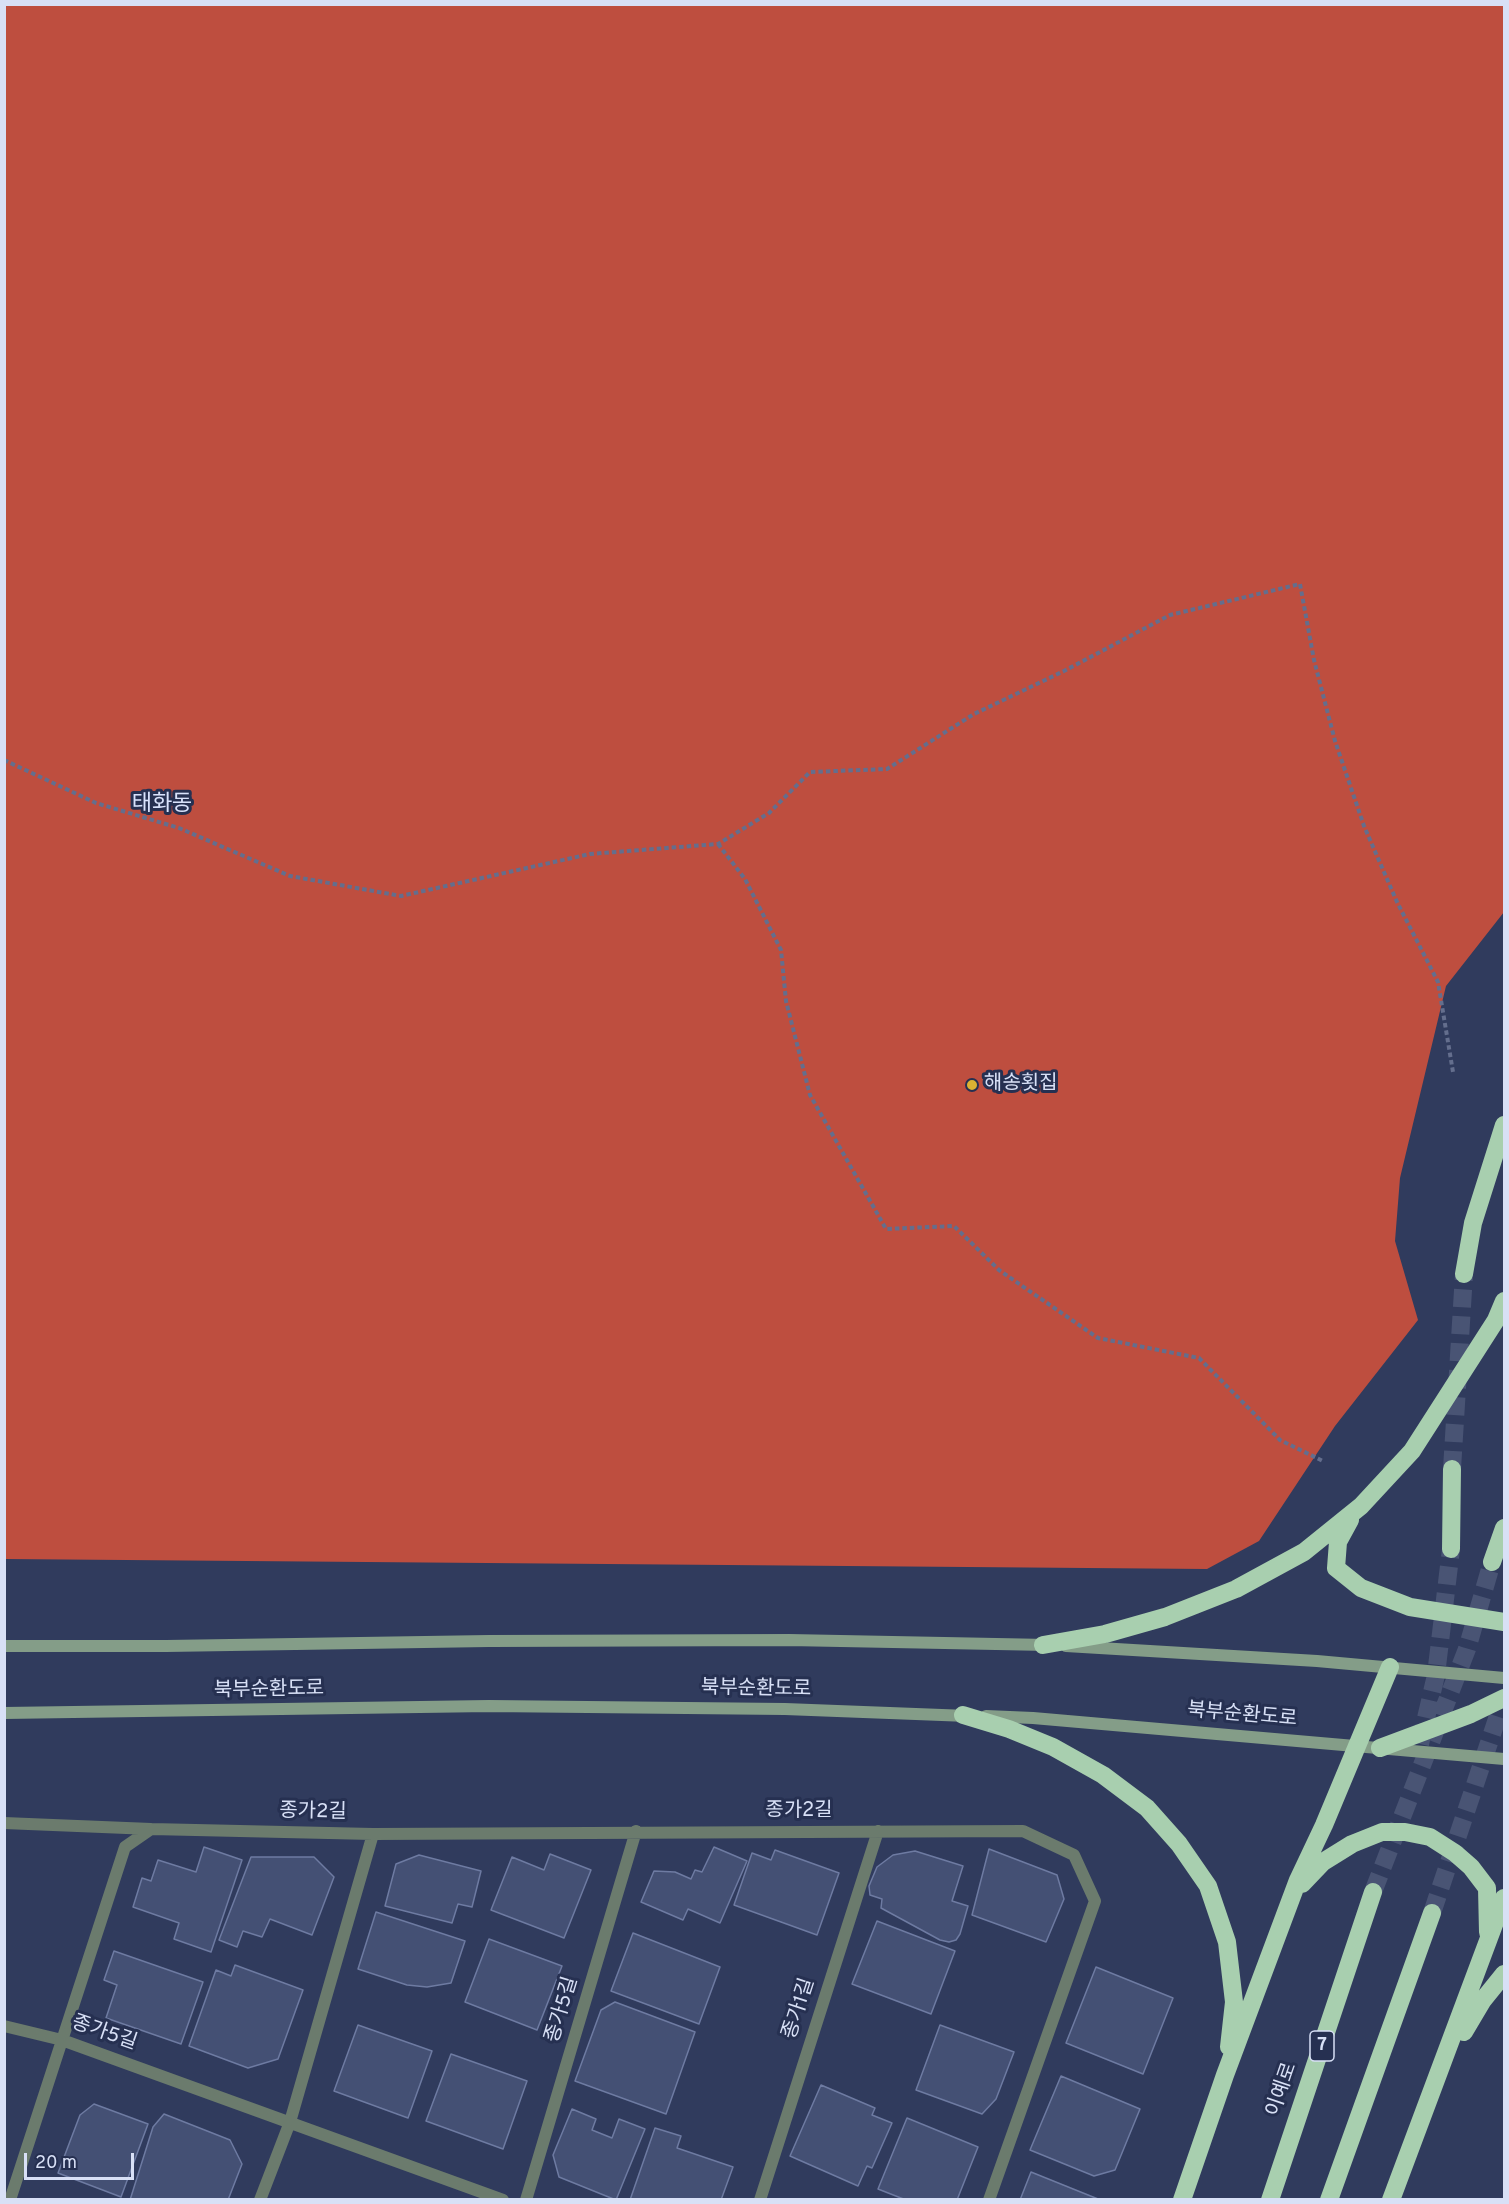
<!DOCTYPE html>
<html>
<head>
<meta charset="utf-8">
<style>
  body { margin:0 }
  #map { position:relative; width:1509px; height:2204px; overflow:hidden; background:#303b5d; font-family:Overpass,sans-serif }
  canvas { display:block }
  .frame { position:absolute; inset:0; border:6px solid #d8e0f6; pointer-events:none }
  .scale { position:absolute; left:24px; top:2153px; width:110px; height:27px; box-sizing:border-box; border:3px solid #d8e0f6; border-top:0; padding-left:8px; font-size:18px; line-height:21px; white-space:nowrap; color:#d8e0f6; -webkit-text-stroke:4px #263051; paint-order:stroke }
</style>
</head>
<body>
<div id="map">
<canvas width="1509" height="2204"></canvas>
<div class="frame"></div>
<div class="scale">20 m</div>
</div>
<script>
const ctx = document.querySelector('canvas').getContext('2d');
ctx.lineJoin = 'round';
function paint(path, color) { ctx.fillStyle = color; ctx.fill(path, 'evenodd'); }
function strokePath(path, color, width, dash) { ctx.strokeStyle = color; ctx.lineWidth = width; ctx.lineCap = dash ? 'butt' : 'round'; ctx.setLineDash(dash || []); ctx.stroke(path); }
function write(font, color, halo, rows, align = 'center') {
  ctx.font = font + ' Overpass,"Noto Sans KR",sans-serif'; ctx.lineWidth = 6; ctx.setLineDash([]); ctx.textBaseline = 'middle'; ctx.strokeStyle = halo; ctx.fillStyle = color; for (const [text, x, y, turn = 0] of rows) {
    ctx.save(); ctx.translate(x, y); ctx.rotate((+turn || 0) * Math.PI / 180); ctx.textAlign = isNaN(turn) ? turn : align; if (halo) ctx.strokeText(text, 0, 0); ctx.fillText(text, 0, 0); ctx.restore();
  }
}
const forest = new Path2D(`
  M5,4L1504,5V912L1446,986L1400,1178L1395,1241L1418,1320L1335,1426L1259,1541L1207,1569L5,1559Z`);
const building = new Path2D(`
  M204,1847L242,1860L211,1952L174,1939L179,1923L133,1907L142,1878L151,1881L158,1860L196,1872Z
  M714,1847L747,1861L720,1923L688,1909L683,1920L641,1902L654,1871L675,1872L691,1879L695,1870L702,1872Z
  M989,1849L1057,1875L1064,1899L1046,1942L972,1915Z
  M775,1850L839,1873L817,1935L734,1905L752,1853L771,1860Z
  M915,1851L963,1866L952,1901L968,1906L960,1934L956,1940L949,1942L940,1940L881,1908L882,1899L870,1895L869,1886L877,1867L893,1855Z
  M550,1854L591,1870L564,1938L491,1910L512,1857L544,1870Z
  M419,1855L481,1871L472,1907L458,1904L452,1923L385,1906L396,1864Z
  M251,1857H314L334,1877L312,1935L270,1919L262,1937L243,1931L237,1947L219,1940Z
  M376,1912L465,1941L451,1983L427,1987L407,1985L358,1969Z
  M877,1921L955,1951L931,2014L852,1984Z
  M633,1933L720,1967L699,2024L611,1991Z
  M489,1939L562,1966L537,2030L465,2002Z
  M114,1951L203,1982L181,2044L106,2018L117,1985L104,1980Z
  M235,1965L303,1990L278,2059L248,2068L189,2046L216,1970L231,1976Z
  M1096,1967L1173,1998L1143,2074L1066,2043Z
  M615,2002L695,2032L666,2114L575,2081L601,2010Z
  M358,2025L432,2051L408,2118L334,2091Z
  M940,2025L1014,2052L996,2099L982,2114L916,2090Z
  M451,2054L527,2081L503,2149L426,2121Z
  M1061,2076L1140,2109L1115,2170L1094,2176L1030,2150Z
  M821,2085L875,2108L872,2115L892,2123L872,2168L867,2166L858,2186L790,2156Z
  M94,2104L148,2124L121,2197L58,2173L80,2115Z
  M572,2109L596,2119L592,2130L612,2138L619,2119L645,2129L616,2200L559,2177L553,2155Z
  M164,2114L230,2140L242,2164L228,2200H130L153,2127Z
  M907,2118L978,2147L957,2200H906L878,2189Z
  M655,2128L681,2136L677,2148L733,2167L721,2200H630Z
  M1031,2172L1098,2199V2200H1020Z`);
const highwayTunnel = new Path2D(`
  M1452,1469L1464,1274
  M1420,1744L1436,1675L1451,1549
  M1373,1892L1467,1649L1492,1562
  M1432,1913L1504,1698`);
const path = new Path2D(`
  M4,760L96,803L179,828L290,876L401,896L590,854L718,844L769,813L810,772L887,769L974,714L1064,671L1170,615L1300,584L1314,660L1335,741L1364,826L1397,902L1438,982L1453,1072
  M718,844L745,879L781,950L786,1001L810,1095L886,1229L954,1226L999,1270L1098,1338L1199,1358L1280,1440L1323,1461`);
const street = new Path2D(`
  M4,1823L151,1829L125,1847L10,2200
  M151,1829L373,1834L1023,1831L1074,1855L1095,1901L989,2200
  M4,2026L62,2040L503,2200
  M260,2200L290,2122L373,1834
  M526,2200L636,1831
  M760,2200L878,1831`);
const secondary = new Path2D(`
  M4,1646H166L489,1641L789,1640L1048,1645
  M1066,1646L1317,1661L1504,1678
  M4,1713L489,1706L785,1709L968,1716
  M986,1716L1033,1718L1504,1759`);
const highway = new Path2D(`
  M1464,1274L1473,1223L1504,1125
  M1350,1520L1338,1542L1336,1568L1361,1588L1410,1607L1504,1622
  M1451,1549L1452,1469
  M1492,1562L1504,1528
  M1043,1645L1105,1634L1165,1617L1236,1589L1304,1552L1361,1506L1412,1451L1496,1320L1504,1301
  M963,1715L1009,1729L1053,1747L1103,1775L1147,1808L1179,1844L1208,1886L1227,1942L1234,2002L1229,2047
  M1380,1748L1471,1714L1504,1698
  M1302,1884L1323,1862L1352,1844L1382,1832H1405L1430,1837L1455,1853L1471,1867L1487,1888L1488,1932
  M1464,2032L1483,2000L1504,1974
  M1182,2200L1225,2075L1298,1880L1324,1825L1390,1667
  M1270,2200L1373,1892
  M1329,2200L1432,1913
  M1391,2200L1504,1898`);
const markers = [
  [972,1085,6,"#dbb233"]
];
const shields = [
  [1322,2046,24]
];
const shieldNames = [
  ["7",1322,2046]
];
const poiNames = [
  ["해송횟집",984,1085]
];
const streetNames = [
  ["북부순환도로",756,1690,1],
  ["북부순환도로",269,1691,-1],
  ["북부순환도로",1242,1716,5],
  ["종가2길",799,1812],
  ["종가2길",313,1813,1],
  ["종가1길",800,2009,-72],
  ["종가5길",563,2010,-73],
  ["종가5길",104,2034,19],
  ["이예로",1283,2090,-71]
];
const quarterNames = [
  ["태화동",162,806]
];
paint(forest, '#be4e3f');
paint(building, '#445074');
strokePath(building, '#6e7ba2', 1.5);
strokePath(highwayTunnel, '#495474', 18, [18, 9]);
strokePath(path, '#646e8d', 4, [4.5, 3]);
strokePath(street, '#6b7b6d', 12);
strokePath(secondary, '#849d88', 12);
strokePath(highway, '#a8cfaf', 18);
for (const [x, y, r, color] of markers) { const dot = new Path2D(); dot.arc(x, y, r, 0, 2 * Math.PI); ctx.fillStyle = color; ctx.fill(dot); strokePath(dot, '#263051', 2); }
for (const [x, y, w] of shields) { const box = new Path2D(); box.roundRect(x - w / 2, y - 15, w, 30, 4.5); ctx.fillStyle = '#263051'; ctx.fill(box); strokePath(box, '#d8e0f6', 1.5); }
write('bold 18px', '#d8e0f6', null, shieldNames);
write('20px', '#d8e0f6', '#263051', poiNames, 'left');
write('20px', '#d8e0f6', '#263051', streetNames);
write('22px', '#d9e2fc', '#263051', quarterNames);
</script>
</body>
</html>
